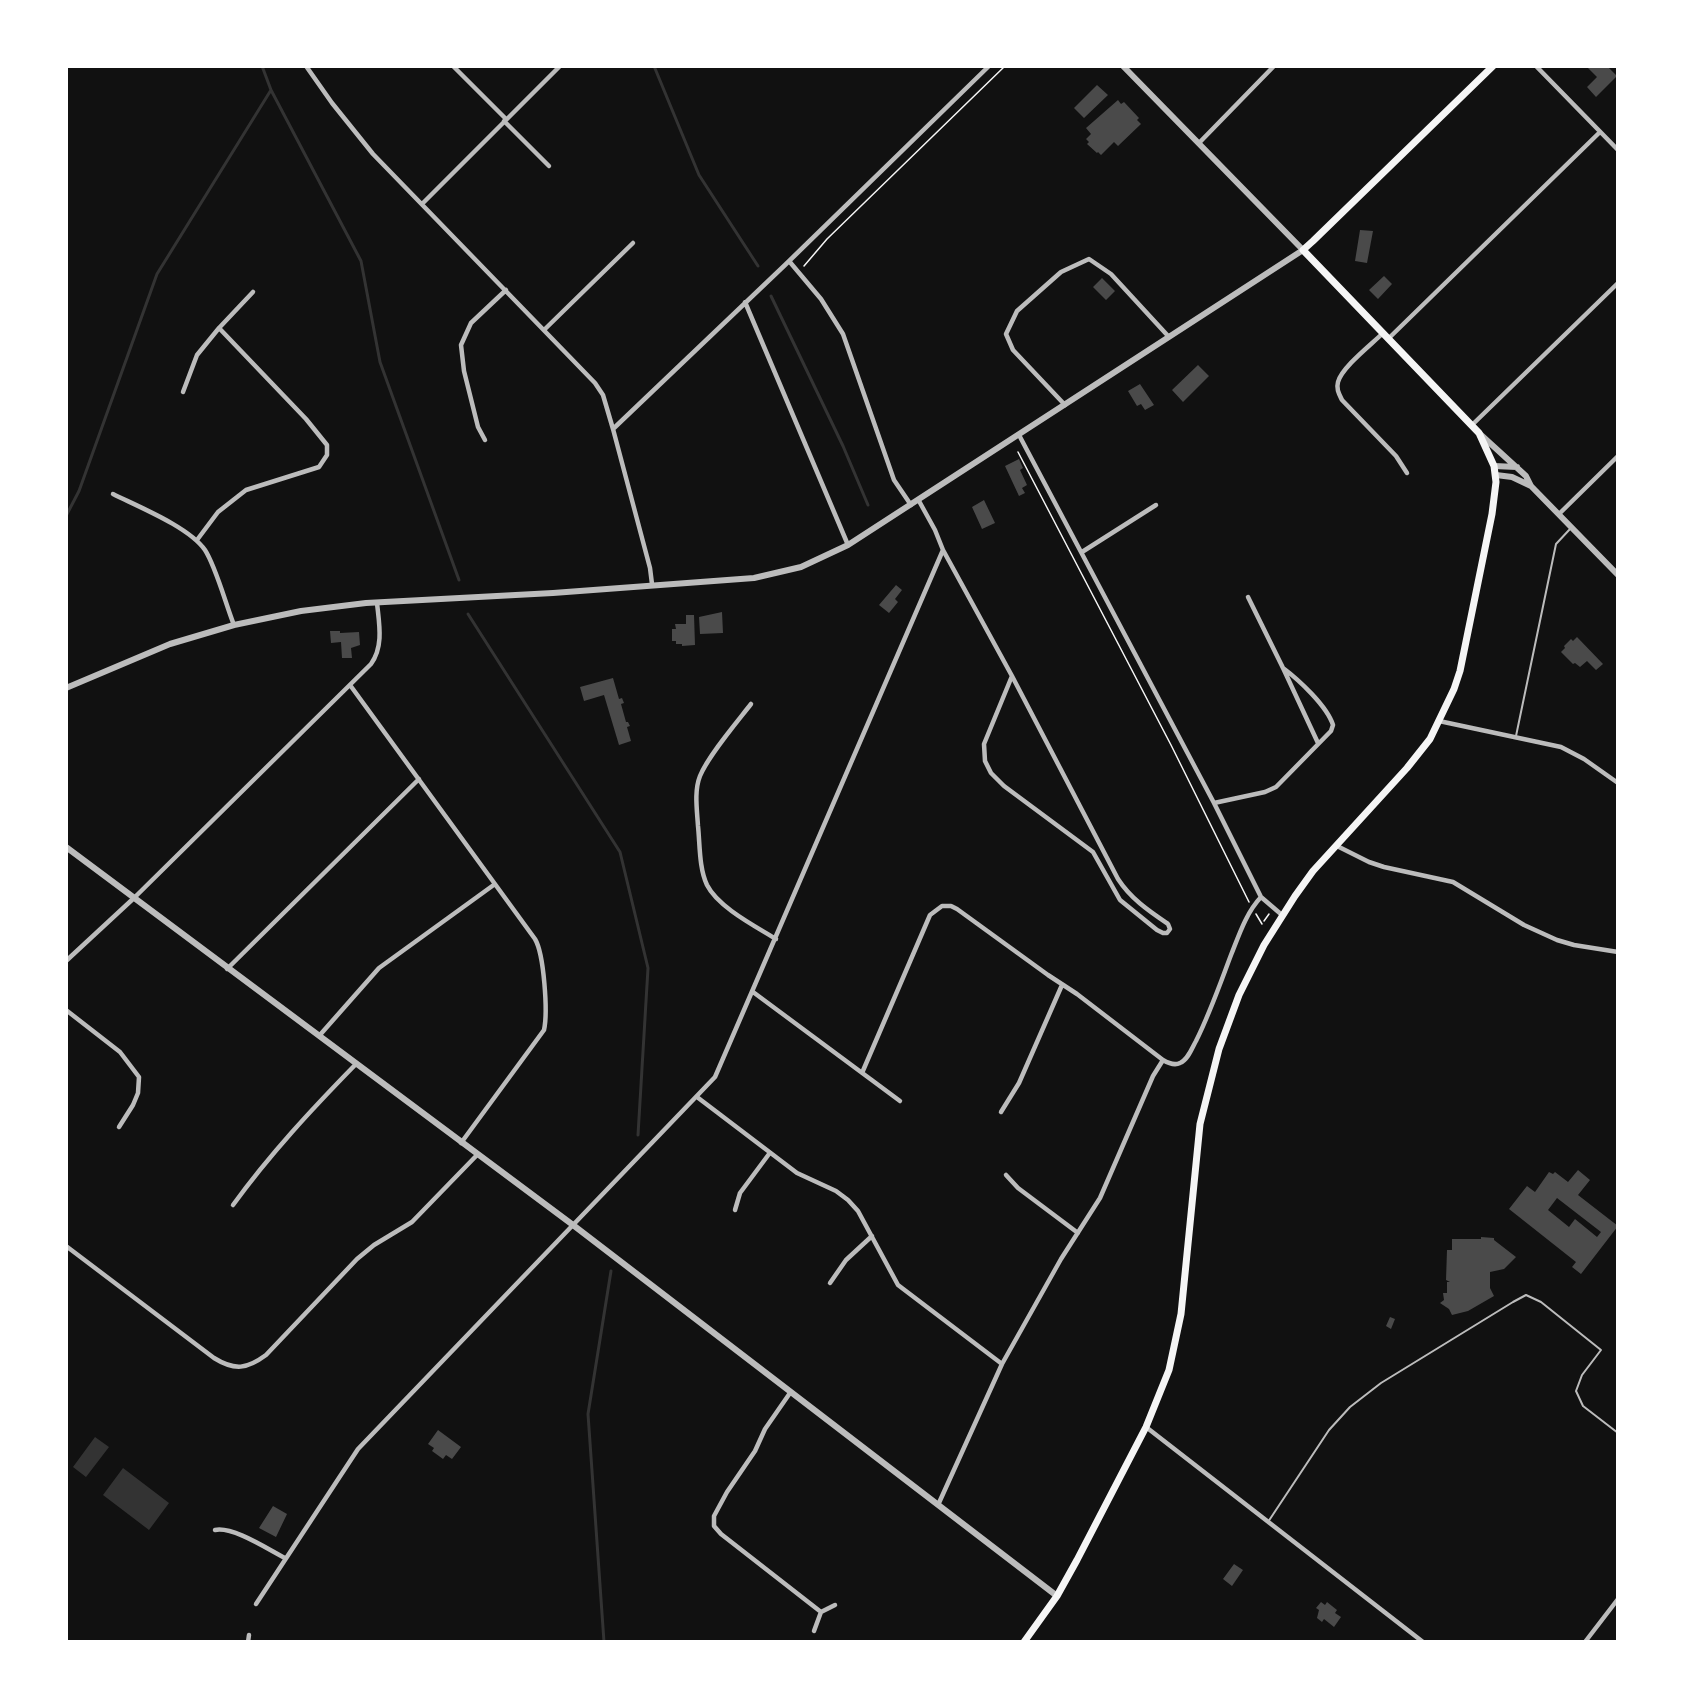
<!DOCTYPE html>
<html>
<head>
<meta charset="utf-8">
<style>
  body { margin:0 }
  #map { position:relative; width:1684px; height:1708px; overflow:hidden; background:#111; font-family:"Source Sans 3",sans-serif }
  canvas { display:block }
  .frame { position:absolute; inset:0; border:68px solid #fff; pointer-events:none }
</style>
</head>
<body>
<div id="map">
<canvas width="1684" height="1708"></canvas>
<div class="frame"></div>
</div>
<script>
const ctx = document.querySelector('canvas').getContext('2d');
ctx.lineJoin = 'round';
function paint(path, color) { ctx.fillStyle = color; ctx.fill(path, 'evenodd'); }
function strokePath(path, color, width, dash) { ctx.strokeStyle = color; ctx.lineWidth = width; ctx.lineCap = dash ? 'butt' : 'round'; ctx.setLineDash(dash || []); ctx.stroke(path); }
const water = new Path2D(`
  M95,1437L109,1447L86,1477L73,1467Z
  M123,1468L169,1503L149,1530L103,1495Z`);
const stream = new Path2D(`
  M654,66L699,175L758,266
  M271,90L361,261L380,362L459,580
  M771,296L843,446L868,505
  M66,516L79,491L157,274L271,90L262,66
  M468,614L620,852L648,968L638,1135
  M604,1642L588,1414L611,1271`);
const building = new Path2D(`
  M1586,66H1607L1617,76L1596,97L1587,87L1597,77Z
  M1097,85L1108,95L1084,118L1074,108Z
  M1118,100L1121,104L1124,102L1139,118L1137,120L1141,124L1118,146L1114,142L1101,155L1098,152L1097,153L1087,144L1089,142L1086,139L1091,134L1086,128Z
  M1360,230L1373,231L1367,263L1355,261Z
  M1384,276L1392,284L1378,299L1369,290Z
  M1102,278L1115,291L1106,300L1093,287Z
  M1198,365L1209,376L1183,402L1172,390Z
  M1140,384L1154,405L1145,410L1141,404L1137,406L1128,391Z
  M1019,459L1023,468L1020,470L1027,485L1022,488L1025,493L1019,496L1005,466Z
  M984,500L995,523L982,529L972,507Z
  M896,585L902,590L895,599L898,602L889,613L879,605Z
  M722,612L723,633L700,634L699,617Z
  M686,615H694L695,645L682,646V644H676V641H672V629H676L675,624H686Z
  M330,631H340V633L359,632L360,645L351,648L352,658H342L341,642L331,643Z
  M1577,637L1603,664L1596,670L1587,661L1580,667L1575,663L1573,664L1561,652L1565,648L1564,646L1571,639L1573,641Z
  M613,678L619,699L622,698L624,703L621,704L626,722H628L630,726L627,727L631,741L619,745L604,695L584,701L580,687Z
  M1578,1170L1590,1180L1578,1195L1618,1226L1581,1274L1572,1267L1576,1262L1509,1209L1527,1186L1535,1192L1549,1172L1553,1174L1555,1172L1568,1182ZM1557,1198L1601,1232L1597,1237L1575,1219L1569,1227L1548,1210Z
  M1481,1237L1494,1238V1240L1516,1257L1504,1269L1490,1272V1288L1494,1296L1468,1311L1452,1315L1449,1309L1440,1303L1444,1300L1443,1293H1447V1282H1450L1446,1280L1447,1250H1452V1239H1481Z
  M1390,1317L1395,1319L1391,1329L1386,1326Z
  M438,1430L461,1447L452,1459L446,1455L443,1459L432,1451L434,1448L428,1444Z
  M273,1506L287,1514L276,1537L259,1528Z
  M1234,1564L1243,1570L1232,1586L1223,1579Z
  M1321,1602L1325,1605L1327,1602L1337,1610L1335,1613L1341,1617L1334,1627L1324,1619L1322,1622L1317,1618L1319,1610L1316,1608Z`);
const path = new Path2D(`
  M804,266L827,239L1005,66
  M1018,452L1171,745L1249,902
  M1256,914L1262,924
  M1264,921L1269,914`);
const service = new Path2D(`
  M1516,736L1556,544L1570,529
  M1268,1522L1329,1430L1350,1407L1381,1383L1513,1302L1526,1295L1541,1302L1601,1350L1582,1375L1576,1391L1583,1406L1618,1433`);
const minor = new Path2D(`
  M306,66L332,103L373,154L595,383L603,395L613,429L650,568L652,584
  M453,66L506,119
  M1536,66L1618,150
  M504,121L549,166
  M1199,143L1274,66
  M422,204L560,66
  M789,261L821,299L843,334L894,480L911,505
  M745,302L848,545
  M544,330L633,243
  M1383,333C1372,344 1342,367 1338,382C1336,389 1339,394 1342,400L1396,456L1407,473
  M1388,339L1600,132
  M183,392L197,355L219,328
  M1065,405L1013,350L1006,334L1017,311L1061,272L1089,259L1111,274L1169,337
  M1472,425L1618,283
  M613,429L785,265L989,66
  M1019,435L1214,803L1261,897L1282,915
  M485,440L478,427L464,371L461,345L471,323L506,290
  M113,494C139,507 189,527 205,550C216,567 226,605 234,625
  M919,501L935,530L943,550L1012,676L1118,879C1131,899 1149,911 1168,924L1170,929L1167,933H1163L1157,930L1120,900L1093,852L1004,786L991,773L985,761L984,744L1012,676
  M1559,514L1618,456
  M197,540L218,512L246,490L319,467L327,455V445L306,419L219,328L253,292
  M1082,552L1156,505
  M1248,597L1283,668L1318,743
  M350,685L535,939C544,954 548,1012 544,1030L461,1143
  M751,704C737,722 708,756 700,776C694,791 697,810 698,826C700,845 699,868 707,885C718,907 755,926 776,939
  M1439,721L1561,747L1584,759L1618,783
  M1214,803L1265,792L1276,787L1331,731L1333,725C1327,706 1299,680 1283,668
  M1337,846L1369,862L1384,867L1453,882L1524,925L1557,940L1574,945L1618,952
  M66,961L134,898L371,664C384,646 379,623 377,603
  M227,969L419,779
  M753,992L900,1101
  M66,1010L120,1052L139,1077L138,1093L133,1105L119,1127
  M319,1036L379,968L495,884
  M862,1073L930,915L942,906H951L957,909L1048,975L1077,994L1163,1060C1168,1063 1174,1066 1180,1063C1188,1060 1192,1048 1196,1041C1210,1013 1220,984 1231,955C1239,935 1246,913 1261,897
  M697,1097L797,1173L836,1191L848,1200L858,1211L898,1285L1002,1364
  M1001,1112L1019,1083L1062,985
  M1006,1175L1018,1188L1078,1233
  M233,1205C270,1154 312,1109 356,1064
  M735,1210L740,1193L769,1154
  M66,1246L214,1358C235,1371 247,1369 266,1355L357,1259L374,1245L412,1222L477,1155
  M830,1283L846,1260L872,1236
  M790,1393L765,1429L755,1451L727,1492L714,1516V1526L721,1534L821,1612L835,1605
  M1146,1427L1423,1642
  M938,1505L1002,1364L1061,1259L1100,1198L1153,1076L1163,1060
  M215,1530C233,1526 269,1550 285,1558
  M256,1604L358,1449L715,1077L943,550
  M814,1631L821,1612
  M248,1642L249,1635
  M1585,1642L1618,1599`);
const tertiary = new Path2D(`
  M1480,434L1526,476L1531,486L1618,575
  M1494,466L1517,467
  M1496,475L1512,477L1531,486
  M66,688L170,644L234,625L301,611L366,603L553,593L754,578L801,567L848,545L1303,250L1123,66
  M66,847L573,1225L1057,1596`);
const secondary = new Path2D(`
  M1024,1642L1057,1596L1077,1560L1146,1427L1169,1370L1181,1314L1200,1124L1219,1049L1239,995L1264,945L1295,896L1313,871L1407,768L1430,739L1454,689L1460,671L1492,514L1496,482L1494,466L1479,433L1303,250L1313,241L1493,66`);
paint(water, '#333');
strokePath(stream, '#333', 3);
paint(building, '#4a4a4a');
strokePath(path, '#f5f5f5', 1.5);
strokePath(service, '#bcbcbc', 2);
strokePath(minor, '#bcbcbc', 4.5);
strokePath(tertiary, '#bcbcbc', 6);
strokePath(secondary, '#f5f5f5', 7);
</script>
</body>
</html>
